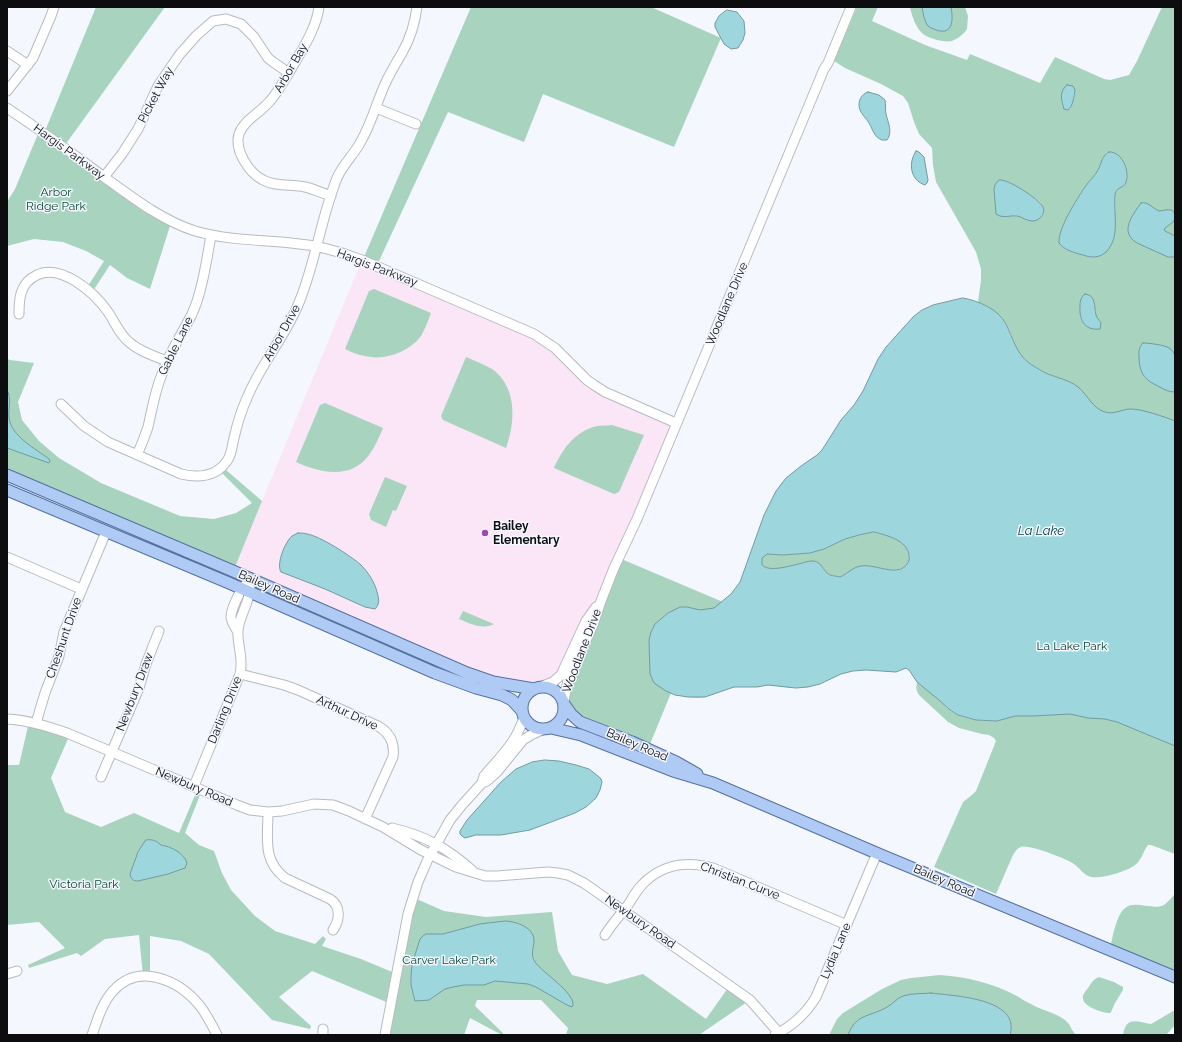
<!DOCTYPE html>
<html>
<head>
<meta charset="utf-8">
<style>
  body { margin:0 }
  #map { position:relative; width:1182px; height:1042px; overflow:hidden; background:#f4f7fe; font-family:Raleway,sans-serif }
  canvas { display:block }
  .frame { position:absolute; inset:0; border:8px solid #0d0d10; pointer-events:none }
</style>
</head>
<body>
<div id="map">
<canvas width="1182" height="1042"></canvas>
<div class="frame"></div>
</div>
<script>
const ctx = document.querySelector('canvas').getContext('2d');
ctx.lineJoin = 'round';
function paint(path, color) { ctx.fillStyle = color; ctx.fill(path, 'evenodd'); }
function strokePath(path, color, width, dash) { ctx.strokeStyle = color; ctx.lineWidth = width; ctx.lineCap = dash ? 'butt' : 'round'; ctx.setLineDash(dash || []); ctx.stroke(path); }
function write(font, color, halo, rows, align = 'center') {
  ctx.font = font + ' Raleway,sans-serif'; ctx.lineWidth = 3; ctx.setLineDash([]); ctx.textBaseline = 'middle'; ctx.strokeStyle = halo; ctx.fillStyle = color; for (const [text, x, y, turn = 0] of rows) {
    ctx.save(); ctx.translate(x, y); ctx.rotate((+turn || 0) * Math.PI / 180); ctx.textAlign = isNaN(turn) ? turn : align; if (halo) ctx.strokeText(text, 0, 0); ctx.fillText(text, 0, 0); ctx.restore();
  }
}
const education = new Path2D(`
  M362,260L534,334L587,380L676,423L637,519L564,670L548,684L506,685L233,571Z`);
const green = new Path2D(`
  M96,7H165L65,145L45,131Z
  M471,7H651L721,38L674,147L543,94L524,142L448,112L379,261L364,257Z
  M857,7H878L872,21L925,45L967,60L970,54L1040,83L1055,57L1104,79L1110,80L1129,75L1137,61L1162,7H1175V854L1151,845H1148C1143,851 1142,860 1135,865C1126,872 1101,879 1091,877C1083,875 1080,868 1074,864C1067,859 1028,844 1021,847C1017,848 1015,852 1013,855L996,894L934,867L963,802L972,795L976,791L996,741L994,738L989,735L982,734L959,728L948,722L919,695C916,690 916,688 917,682C925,688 933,694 940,700C944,704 948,710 954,713C964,719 989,723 1000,720L1071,383C1054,376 1034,370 1022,356C1014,346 1012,333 1005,322C999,313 988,307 978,302L981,280V269L976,252L936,182L933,165L932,148L919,134L914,122L908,103L903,96L881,84L845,68L834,61ZM1075,94L1070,109L1062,103L1061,95ZM1109,152H1111L1125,165L1127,177L1125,184L1119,188L1115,193V225L1085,256L1064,248L1060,237L1064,224L1074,204L1085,187L1098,171L1106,153ZM999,180C1014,182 1028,194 1040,202L1043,214C1036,224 1030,220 1021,217C1017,216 1014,216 1011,215C1006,213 1001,207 996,204C995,194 992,188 999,180ZM1082,297L1095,308L1096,316L1100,321H1082L1080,311Z
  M910,7H965L968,16L967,29C964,34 957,39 952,41C945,43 926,38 922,33C915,26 912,16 910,7Z
  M38,134L143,211L170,226L150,289L127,278L110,265L93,291L88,286L104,261L86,251L63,242L34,239L7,246V202L15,189Z
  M374,289L431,313C428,321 425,329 421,336C409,352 385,361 365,356C358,355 351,352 345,349L369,291Z
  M466,357C475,361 489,366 496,372C517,391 515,423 506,448L443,420L441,416Z
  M7,359L10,360L34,363L18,402L22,420L39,441L59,458L101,483L180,516L214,519L236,513L252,503L222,473L226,470L262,501L235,567L7,471Z
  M325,403L383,428C379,437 375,447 369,455C351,480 320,473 296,462L320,405Z
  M612,425L644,435L619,492L614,494L554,468C562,450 573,434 593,427C599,425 606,426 612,425Z
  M385,477L407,486L396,511L393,510L386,527L371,520L369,514Z
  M874,532C889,536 909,540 909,558C908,563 907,566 902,568C890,573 875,565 862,566C854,567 847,574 840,577C836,576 833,576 830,575C822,571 823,561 810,562C798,562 772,575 762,565V558L767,554L783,555L810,553L824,549L845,539L859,535Z
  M619,558L813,640L792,688L768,685L757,687H734L705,697L698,698L688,697L671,693L648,749L574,718L565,691Z
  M463,611L494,624C482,630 471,624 459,619Z
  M29,722L70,734L51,778L65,812L101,827L134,813L179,833L198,788L202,790L185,833L199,845L214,851L222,873L231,890L255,916L275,931L315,944L323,936L326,939L322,946L361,959L397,974L412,897L444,911L486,917L552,912L558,951L572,975L607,984L643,974L706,1019L730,985L750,1000L699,1035H566L568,1028L541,1000H477L475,1006L503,1033L502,1035L470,1018L464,1035H385L391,1004L312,971L279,997L311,1026L310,1029L272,1020L209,954L181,941L150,936V976H143L139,935L105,939L81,956L77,953L29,968L28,965L65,948L39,922L7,925V765H19Z
  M1175,894V972L1111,944C1113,935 1117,915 1124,909C1134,899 1152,911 1164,905C1168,902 1172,897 1175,894Z
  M940,975C967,977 993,983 1017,996C1022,999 1026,1002 1031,1004C1042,1011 1060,1013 1069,1024C1071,1028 1073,1032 1076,1035H829L837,1019L843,1013L882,989L901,980L911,978Z
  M1099,977L1114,982L1123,987V990L1115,1003L1111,1012L1110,1013C1103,1013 1084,1007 1083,999C1082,995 1085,992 1088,988C1091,984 1093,979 1099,977Z
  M1175,1010V1025L1166,1035H1123C1126,1015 1138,1022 1151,1024Z`);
const water = new Path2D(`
  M922,7H951C953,18 954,36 936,30C934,29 930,28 928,26C924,21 923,13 922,7Z
  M727,10L737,12L744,21L745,33L743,40L738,48L731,49L724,44L715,27V23L719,16Z
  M1067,85L1073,86L1075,90C1074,97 1073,106 1068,110L1064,109C1061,100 1059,91 1067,85Z
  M868,92L879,95L885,100C886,105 885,109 886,114C888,123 893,132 887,140H882C874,137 873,130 869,123C866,118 862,115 860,110C857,102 861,94 868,92Z
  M916,151L919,152L924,157L928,180L927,183L925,185C910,180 908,163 916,151Z
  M1109,152C1122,151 1130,171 1126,182C1124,189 1116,186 1115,195C1113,213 1121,237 1106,252C1099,258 1092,258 1083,255C1075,253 1064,250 1059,243C1058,228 1077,199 1085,187C1089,181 1095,176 1098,170C1102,163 1101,156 1109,152Z
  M999,180C1007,178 1039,199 1043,207C1045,211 1043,215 1040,218C1038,220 1035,221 1032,221C1027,221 1022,217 1017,216C1010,215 1003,219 996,214L994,189L995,185Z
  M1141,203C1148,201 1152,208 1159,211C1168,210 1177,206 1174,221L1164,229L1165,231L1175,236V256L1173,257H1168L1137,243C1119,232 1132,216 1141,203Z
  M1085,294C1096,295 1094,306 1096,315C1097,318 1099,320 1101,323L1100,329C1084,331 1079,319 1080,306C1080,301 1081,297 1085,294Z
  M963,298C979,301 998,309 1006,324C1013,338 1016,353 1029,363C1035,367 1041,371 1048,374C1058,378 1069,380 1078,387C1087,394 1093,409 1105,412C1114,415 1122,409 1131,409C1142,409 1165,417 1175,421V746L1117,722L1105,719L1088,718L1070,714L1033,716H1015L997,721L976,720L958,715L950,710L939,700L917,682L909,670L906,668L896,672L866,670L853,671L841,674L820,684L808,687L796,688L768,685L757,687H734L705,697H688L675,695L666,691L654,683L650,674L649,640L651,632L655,624L668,613L680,607H687L700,610L714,608L731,594L740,582L764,515L776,491L786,478L801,466L817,455L822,450L841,420L854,405L863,391L878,359L886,347L914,316L922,310L933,305ZM874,532C889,536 911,541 909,560C908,564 905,567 901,569C888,573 874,564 861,566C853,567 847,574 840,577C836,576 833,576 830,575C822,571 822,560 811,561C798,563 771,574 762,565V558L767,554L783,555L810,553L824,549L845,539L859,535Z
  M1143,343C1149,343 1165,345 1169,348C1172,349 1174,353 1175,356V392C1169,392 1165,390 1160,387C1145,380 1140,375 1139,358C1139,352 1138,348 1143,343Z
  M7,390C12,398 8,409 9,418C11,436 36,449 49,459L50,461L49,463L7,448Z
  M298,533C301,533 304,533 307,534C320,536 351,556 361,565C368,572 375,583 377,592C379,599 380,604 375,609L365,607L325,589L281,572C276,564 285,542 292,536C294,535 296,534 298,533Z
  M545,760L559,761L576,765L589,769L598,776L601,779L602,782L600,790L596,798L586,807L575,813L530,830L501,835H476L465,838L462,836L460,834V831L467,820L501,782L516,769L532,762Z
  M146,840C154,839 156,841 161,845C164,846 168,846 171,848C178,851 184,855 187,863L185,868L168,874L138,881C133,881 131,879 130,874L138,852Z
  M506,921C517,922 534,927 534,941C534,948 530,955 535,962C543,973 574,992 573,1005L572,1007L567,1005L536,987L528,984L495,981L484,985H464L453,987L445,989L429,1000L415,1001L411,985V977L412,964L420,939L423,936L426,934H443L480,924Z
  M931,993C954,996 1021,998 1010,1035H848C856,1013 871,1017 887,1007C893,1004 897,998 903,996C912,993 922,994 931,993Z`);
const minor = new Path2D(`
  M319,7C316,30 301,51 290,71C283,82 278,92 270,101C260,113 244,120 239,134C234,150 249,173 263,180C276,187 291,184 305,187C314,189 322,193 331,196
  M7,51L28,65
  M7,91L33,58L51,16L54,7
  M7,108C40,130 72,153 104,177C132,197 161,220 195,231C226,240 260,240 291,243C316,245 339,251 362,260L534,334L555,348L587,380L594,385L605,392L676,423
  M376,108L416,124
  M104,177L122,154L138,129L158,86L173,64L180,54L196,36L213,21L226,19L241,24L254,37L268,58L273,62L289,73
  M19,314C19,298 20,283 37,275C61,263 95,293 108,312C115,322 119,334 129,342C139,351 154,356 167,361
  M61,404L84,426L108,442L181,474C198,478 216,477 227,461C232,454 232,446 234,438C237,425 241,411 247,398C261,363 287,335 300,300C316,260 321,218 337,178C343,164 353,156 360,143C371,125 376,104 385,84C390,73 396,63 402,53C410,39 415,23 417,7
  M137,455C141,446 145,436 148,427C152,409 155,391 162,374C169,353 182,334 192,314C202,293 207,258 211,235
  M7,557L81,589
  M238,632C235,627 231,622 231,617C231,609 240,590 246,584
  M240,674L284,685L298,690L378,726C390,733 395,743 393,757L365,819
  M537,688L553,682L561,675L586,621L596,607
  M564,701L568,680L593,625L601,601L614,568L637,519L824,69L828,63L851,7
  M7,719C28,720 47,726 67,733L237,805L250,810L268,812L282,811L314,804L333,805L349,811L383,827L421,850L456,867L485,876H497L548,872L558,873L568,875L584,883L750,1000L779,1033
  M36,723L45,693L59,656L64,632L106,532
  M101,777L139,688L146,664L159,631
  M482,783L484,776C501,756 516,743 524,717
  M194,786L240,674C244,659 237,645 238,631C239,615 251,601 250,586
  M268,812C268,838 262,860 285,878L330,899C341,906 340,920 333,930
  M392,828C426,836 447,848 473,871
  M605,935C612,924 620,915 628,905C632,899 635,893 640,887C659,865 685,860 713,868L847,925
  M7,974L17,971
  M92,1035C97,1021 102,1003 113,991C139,962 179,980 200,1006C207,1015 212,1025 217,1035
  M323,1035V1029
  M385,1035L408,914L418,882L428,859L450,820L462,805L482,783L487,781L497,772L523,740L531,735L542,730
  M775,1035C792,1026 806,1014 816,997L877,853`);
const major = new Path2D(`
  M7,475L233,571L467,673L493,682L534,689
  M7,490L229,583L435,673L476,688L502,695L512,700L522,711
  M522 708a21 21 0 1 1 42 0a21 21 0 1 1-42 0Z
  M564,704L571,714L580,722L632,742L676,762L697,774
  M551,728L581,735L673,771L713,783L881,855L1175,977`);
const markers = [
  [485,533,4,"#a046b1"]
];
const streetNames = [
  ["Arbor Bay",291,68,-60],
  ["Picket Way",156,95,-62],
  ["Hargis Parkway",69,152,36],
  ["Hargis Parkway",377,268,21],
  ["Woodlane Drive",727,304,-67],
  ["Arbor Drive",282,333,-61],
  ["Gable Lane",176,346,-64],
  ["Bailey Road",269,587,24],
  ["Cheshunt Drive",64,638,-71],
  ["Woodlane Drive",582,651,-69],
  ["Newbury Draw",135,692,-69],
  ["Darling Drive",225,710,-68],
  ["Arthur Drive",347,713,25],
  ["Bailey Road",637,745,23],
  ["Newbury Road",194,787,23],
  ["Christian Curve",740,881,21],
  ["Bailey Road",944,881,23],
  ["Newbury Road",640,922,35],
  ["Lydia Lane",836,951,-67]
];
const parkNames = [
  ["Arbor",56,192],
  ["Ridge Park",56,206],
  ["La Lake Park",1072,646],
  ["Victoria Park",84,884],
  ["Carver Lake Park",449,960]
];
const poiNames = [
  ["Bailey",493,526],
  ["Elementary",493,540]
];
const waterNames = [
  ["La Lake",1041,531]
];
paint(education, '#fae6f6');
paint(green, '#a8d4bf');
paint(water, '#9dd7dd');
strokePath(water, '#729aa0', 1);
strokePath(minor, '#b8bac1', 11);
strokePath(major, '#53719f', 13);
strokePath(minor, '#fff', 9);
strokePath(major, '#afcaf4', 11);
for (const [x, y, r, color] of markers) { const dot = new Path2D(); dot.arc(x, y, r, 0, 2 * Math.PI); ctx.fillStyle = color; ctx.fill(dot); strokePath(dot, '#f4f7fe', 1.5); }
write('12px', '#0d0d10', '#f4f7fe', streetNames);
write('12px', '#074833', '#f4f7fe', parkNames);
write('bold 12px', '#0d0d10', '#f4f7fe', poiNames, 'left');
write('italic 13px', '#063f44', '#f4f7fe', waterNames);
</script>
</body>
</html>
